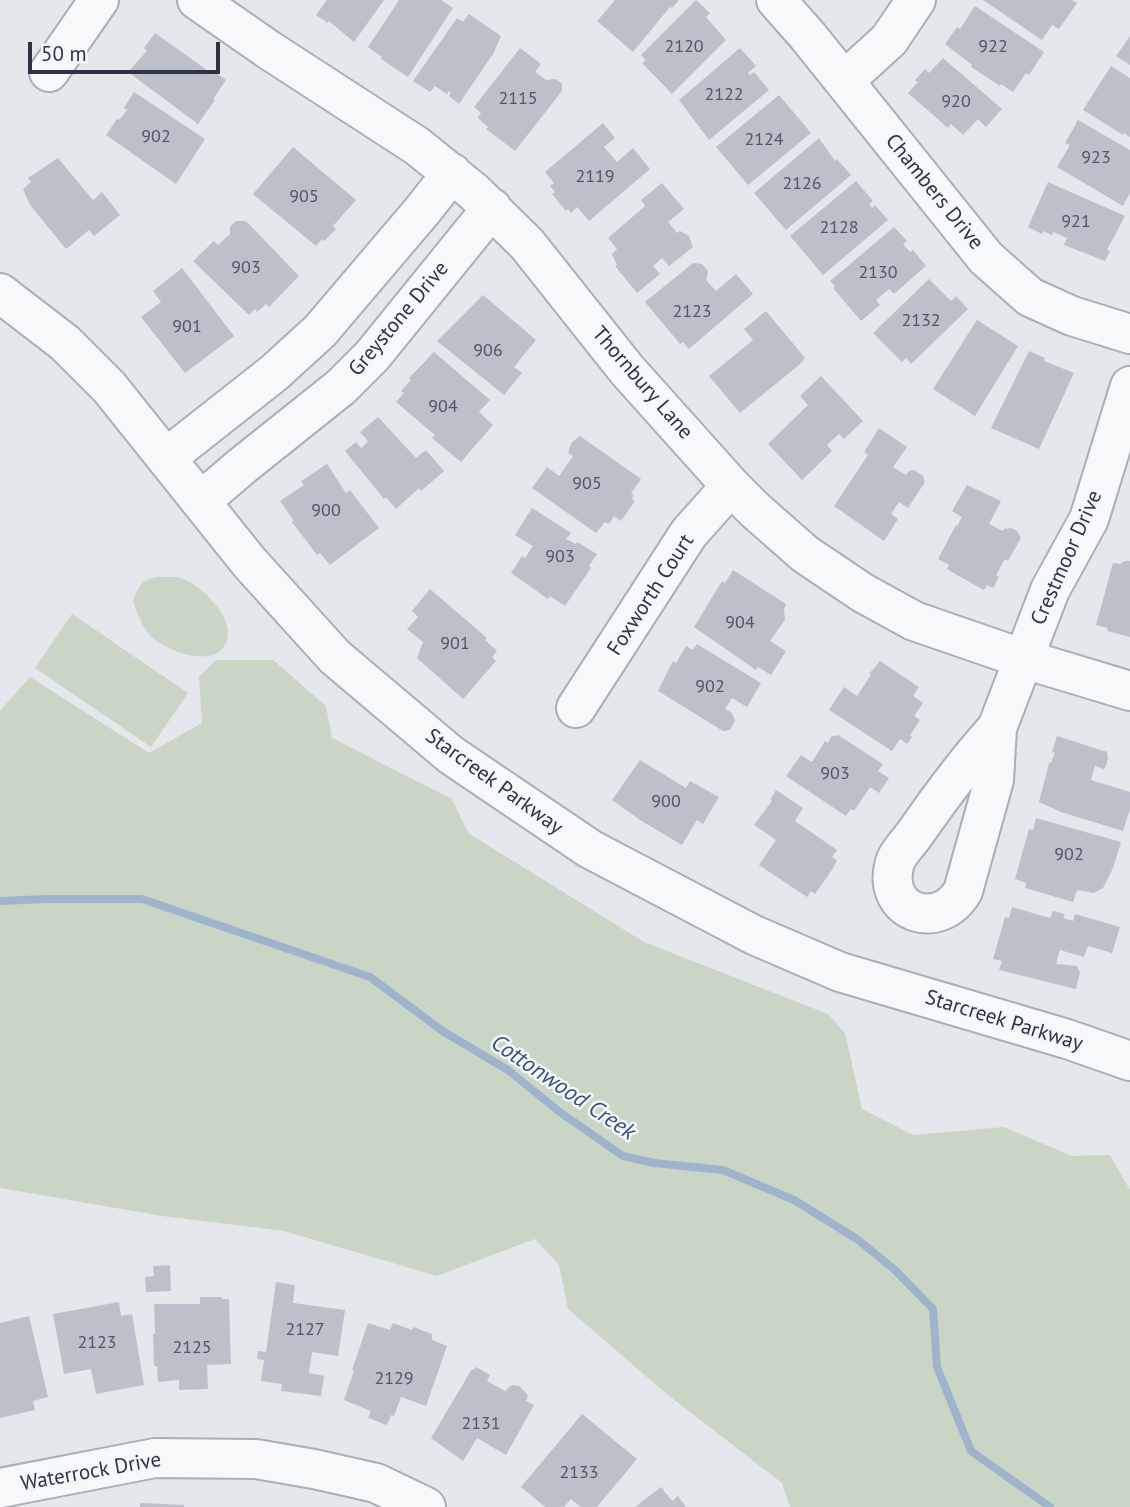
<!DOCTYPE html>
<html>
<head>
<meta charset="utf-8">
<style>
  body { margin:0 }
  #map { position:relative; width:1130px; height:1507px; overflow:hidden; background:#e4e7ec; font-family:"PT Sans",sans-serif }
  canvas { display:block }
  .scale { position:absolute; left:28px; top:42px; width:192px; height:32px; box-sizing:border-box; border:4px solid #2b3445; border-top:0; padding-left:9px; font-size:21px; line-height:24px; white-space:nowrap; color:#2b3445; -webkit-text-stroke:5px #f4f6f9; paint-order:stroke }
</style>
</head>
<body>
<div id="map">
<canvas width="1130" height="1507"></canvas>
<div class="scale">50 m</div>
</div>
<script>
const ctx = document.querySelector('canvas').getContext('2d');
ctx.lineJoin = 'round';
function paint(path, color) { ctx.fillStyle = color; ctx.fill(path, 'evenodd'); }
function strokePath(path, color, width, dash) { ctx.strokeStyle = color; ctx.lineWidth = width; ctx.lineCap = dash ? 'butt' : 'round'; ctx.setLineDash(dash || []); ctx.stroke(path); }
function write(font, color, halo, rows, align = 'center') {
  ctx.font = font + ' "PT Sans",sans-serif'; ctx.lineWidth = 5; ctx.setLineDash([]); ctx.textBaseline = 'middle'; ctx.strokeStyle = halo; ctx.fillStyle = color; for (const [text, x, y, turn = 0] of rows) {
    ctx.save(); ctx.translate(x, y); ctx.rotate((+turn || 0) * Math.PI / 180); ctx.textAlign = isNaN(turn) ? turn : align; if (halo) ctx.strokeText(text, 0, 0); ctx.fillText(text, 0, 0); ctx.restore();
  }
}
const green = new Path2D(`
  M158,577C164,577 173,576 180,578C202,584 241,624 224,647C208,667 169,651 154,639C143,630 138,614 133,602C137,588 142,579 158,577Z
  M72,614L188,693L151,747L35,668Z
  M216,660H273L326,706L332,738L452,799L468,833L644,942L828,1014L845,1033L862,1109L913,1135L1004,1127L1072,1156L1110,1155L1130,1190V1507H790L782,1483L668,1395L568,1309L559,1265L535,1239L437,1276L284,1231L162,1216L0,1188V711L30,677L149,753L202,723L199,677Z`);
const stream = new Path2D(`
  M0,901L47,899H142L370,977L444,1032L508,1070L561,1113L623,1156L654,1163L723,1170L794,1200L857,1239L895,1270L933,1309L937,1367L971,1451L1050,1507`);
const building = new Path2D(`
  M327,0H384L354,42L329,21L328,23L316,15Z
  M399,0H441L453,8L408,77L381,59L382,57L368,47Z
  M615,0H679L672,8L670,7L633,52L597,21Z
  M696,0L710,13L706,17L726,40L672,94L642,63L646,60L641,55Z
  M983,0H1072L1077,3L1059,29L1052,25L1042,40Z
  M975,6L1044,52L1029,75L1026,73L1013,92L1001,84L1000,86L971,67L972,65L945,44L957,27L960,29Z
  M469,14L501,36L493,54L459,104L449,96L451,93L449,91L447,94L435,86L430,92L413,81L457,18L463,22Z
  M155,33L214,75L216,73L226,80L213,99L215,100L198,124L128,72L147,51L144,48Z
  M1130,36V65L1116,56Z
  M520,48L541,64L535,72L546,80L556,79L562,84V91L515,151L486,129L488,127L480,120L478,117L481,113L474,107Z
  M740,48L756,66L748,73L750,75L754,72L769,90L709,140L679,100Z
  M943,58L1002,109L986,127L978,119L963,135L951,124L948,128L908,93L918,82L915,80L925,69L929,73Z
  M1111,66L1130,78V137L1124,133L1123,135L1083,110Z
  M134,92L205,139L176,184L106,135L117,119L119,120L127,110L124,108Z
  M779,95L811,133L748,185L716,147Z
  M1078,120L1130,150V193L1123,206L1057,167L1070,145L1065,143Z
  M603,123L615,138L604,147L617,162L633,148L650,169L589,221L577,207L571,213L568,209L566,211L552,194L555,192L550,186L554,183L545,172Z
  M819,138L835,161L837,159L851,175L786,230L754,193Z
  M293,147L356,200L333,226L336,229L324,241L322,239L316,246L253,194Z
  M58,158L93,200L102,192L120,215L94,236L89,230L66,249L30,205L23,189L31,182L28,178Z
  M856,181L873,201L869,204L872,208L875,205L888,220L823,275L790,236Z
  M1048,182L1125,216L1107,250L1110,251L1105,261L1064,245L1067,238L1053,232L1052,235L1043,231L1042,234L1028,227Z
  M662,183L684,209L668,222L677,233L680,231L689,236L693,247L669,266L662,258L653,266L660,274L637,293L615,266L617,265L612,254L617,249L608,238L645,206L641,200Z
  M236,221H246L299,276L269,307L266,304L257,312L255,309L249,315L193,261L214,241L218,245L230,234V227Z
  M894,227L907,241L903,244L910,252L913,250L926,266L894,294L889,289L876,300L880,305L861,321L833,288L835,286L830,281Z
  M693,263L702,264L708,271L706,280L716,291L736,274L753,294L689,349L683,342L680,344L645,302Z
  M182,268L234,336L185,373L141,317L161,302L153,291Z
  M929,279L951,301L956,296L968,309L911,364L906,358L902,362L873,333Z
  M483,295L536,340L514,367L522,373L504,395L437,341Z
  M766,311L805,358L799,365L740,413L709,376L753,340L744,329Z
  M977,320L1018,346L975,416L933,389Z
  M1029,351L1045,358L1044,361L1074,373L1039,449L991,428Z
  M434,352L490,400L479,412L493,425L461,462L432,438L435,435L396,402L404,393L401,391L411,380L409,378Z
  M821,376L863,421L844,439L839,434L827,445L832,451L802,480L768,444L808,405L800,396Z
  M378,417L416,458L426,450L444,471L421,491L419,488L396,509L386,497L384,499L345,451L356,442L361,448L368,441L360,432Z
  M879,428L907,447L893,467L906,475L909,471L914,470L923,476L925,482L908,508L899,502L891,514L898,519L884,541L834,506L868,455L864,452Z
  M580,436L641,479L631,493L634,495L632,499L635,501L621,521L614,516L609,524L605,522L596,533L532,488L547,467L559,476L573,456L568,453L571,443Z
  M327,464L346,493L350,490L379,528L330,565L320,553L317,555L292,522L294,521L280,501L304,485L301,481Z
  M967,485L1001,501L989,524L1003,531L1004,529L1011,528L1017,531L1021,538L1008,561L1005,559L996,575L999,577L993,588L987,585L984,590L957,575L947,569L949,565L938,559L956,525L957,526L962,517L952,511Z
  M532,508L571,533L566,539L576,544L577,542L597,554L589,566L591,568L565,606L550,596L548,599L511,573L522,556L525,558L533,546L515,535Z
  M1125,561H1130V637L1107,631L1108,628L1096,625L1113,563L1120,564Z
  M733,570L786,604L784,609L785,620L770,641L786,651L771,675L758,667L756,670L694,627L722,581L725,583Z
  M430,589L487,638L485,640L497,651L492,657L496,661L463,699L417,658L423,642L407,629L418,617L412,611Z
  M697,644L761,683L747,707L732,698L725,709L732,713L735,721L730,730L723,731L658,691L673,661L676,663L686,646L693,650Z
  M880,661L919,687L913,696L923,703L914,716L920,720L910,735L912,737L907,744L900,739L892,751L829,710L844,687L857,696L871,675L869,674Z
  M838,735L883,764L878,771L889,778L879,793L870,787L854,811L851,809L846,816L786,776L801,755L812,762L825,741L828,743L831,737Z
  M1057,736L1107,752L1108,758L1106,766L1104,769L1095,766L1091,780L1130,792V809L1123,831L1061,812L1039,802L1049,763H1051L1055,753L1052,752Z
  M640,760L686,788L690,781L719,797L703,824L697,820L682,845L640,820L612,800Z
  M776,790L803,808L795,821L837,850L832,857L837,860L832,870L815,894L811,891L807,897L759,865L776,840L754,825L772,801L770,800Z
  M1036,818L1121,842L1113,868L1103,888L1094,893L1077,890L1073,902L1025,888L1026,883L1015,879L1029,829L1033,830Z
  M1012,907L1050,918L1053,911L1065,914L1063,918L1073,921L1075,914L1120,927L1112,953L1088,946L1084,957L1060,950L1056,964L1077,966L1080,973L1076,989L999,970L1002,961L993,959L1005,917L1009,918Z
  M170,1265L171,1291L146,1292L145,1277L154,1276L153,1266Z
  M276,1282L295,1285L293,1303L345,1310L338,1356L312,1352L309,1373L324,1376L321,1396L281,1391L282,1384L261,1381L264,1360L257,1359L258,1351L266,1352Z
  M200,1297H222V1299H229L231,1364L207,1365L208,1389L179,1390V1380L158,1382L157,1366H154L153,1334H155L154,1304H200Z
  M119,1302L121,1316L132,1314L144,1385L96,1394L91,1369L64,1374L53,1314Z
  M29,1316L48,1397L33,1401L35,1410L0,1418V1323Z
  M368,1323L390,1330L393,1323L412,1330L413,1327L432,1334V1340L447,1346L426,1406L401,1397L394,1416L391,1415L387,1425L368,1418L371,1411L344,1400L354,1371L352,1370Z
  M476,1367L490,1375L487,1381L505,1391L512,1385L519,1386L528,1395L526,1401L534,1405L506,1455L477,1438L463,1461L431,1438L472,1369L474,1370Z
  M582,1414L637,1459L597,1507H581L571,1499L564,1507H545L521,1487Z
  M661,1487L672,1501L678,1496L686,1507H635Z
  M140,1503L184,1505V1507H140Z`);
const minor = new Path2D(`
  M197,0L269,50L417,146L473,191L527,244L627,370L731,486L755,510L805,554L863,593L914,621L1024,659L1130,691
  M776,0L807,35L986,258L1030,297L1072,316L1130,334
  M49,72L99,0
  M844,81L889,40L916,0
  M0,293L65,343L109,387L249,562L335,657L451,755L590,849L754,935L840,972L1067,1039L1130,1061
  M166,458L274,373L320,331L422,211L452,173
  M201,501L242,466L341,387L372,356L492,208
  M576,708L689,533L731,486
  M997,728C965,763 941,796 914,835C907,844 896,855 894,866C883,913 939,932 963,891L994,780L997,728L1050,590L1089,519L1130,386
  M0,1488L155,1458L256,1459L314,1469L376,1483L426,1507`);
const numberNames = [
  ["2120",684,47],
  ["922",993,47],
  ["2122",724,95],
  ["2115",518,99],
  ["920",956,102],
  ["902",156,137],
  ["2124",764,140],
  ["923",1096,158],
  ["2119",595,177],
  ["2126",802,184],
  ["905",304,197],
  ["921",1076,222],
  ["2128",839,228],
  ["903",246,268],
  ["2130",878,273],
  ["2123",692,312],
  ["2132",921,321],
  ["901",187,327],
  ["906",488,351],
  ["904",443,407],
  ["905",587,484],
  ["900",326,511],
  ["903",560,557],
  ["904",740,623],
  ["901",455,644],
  ["902",710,687],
  ["903",835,774],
  ["900",666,802],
  ["902",1069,855],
  ["2127",305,1330],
  ["2123",97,1343],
  ["2125",192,1348],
  ["2129",394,1379],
  ["2131",481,1424],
  ["2133",579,1473]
];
const streetNames = [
  ["Chambers Drive",934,192,51],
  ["Greystone Drive",399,319,-50],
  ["Thornbury Lane",642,383,49],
  ["Crestmoor Drive",1067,558,-66],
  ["Foxworth Court",651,595,-57],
  ["Starcreek Parkway",494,782,36],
  ["Starcreek Parkway",1004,1021,17],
  ["Waterrock Drive",91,1472,-10]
];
const waterNames = [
  ["Cottonwood Creek",563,1088,34]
];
paint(green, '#c9d6c5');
strokePath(stream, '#9fb4cc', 8);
paint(building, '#bbc0ca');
strokePath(minor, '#a9aeb7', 42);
strokePath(minor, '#f7f8fa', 38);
write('18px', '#4f5766', null, numberNames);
write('21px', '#2b3445', '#f4f6f9', streetNames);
write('italic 23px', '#34527a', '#f4f6f9', waterNames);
</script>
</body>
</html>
